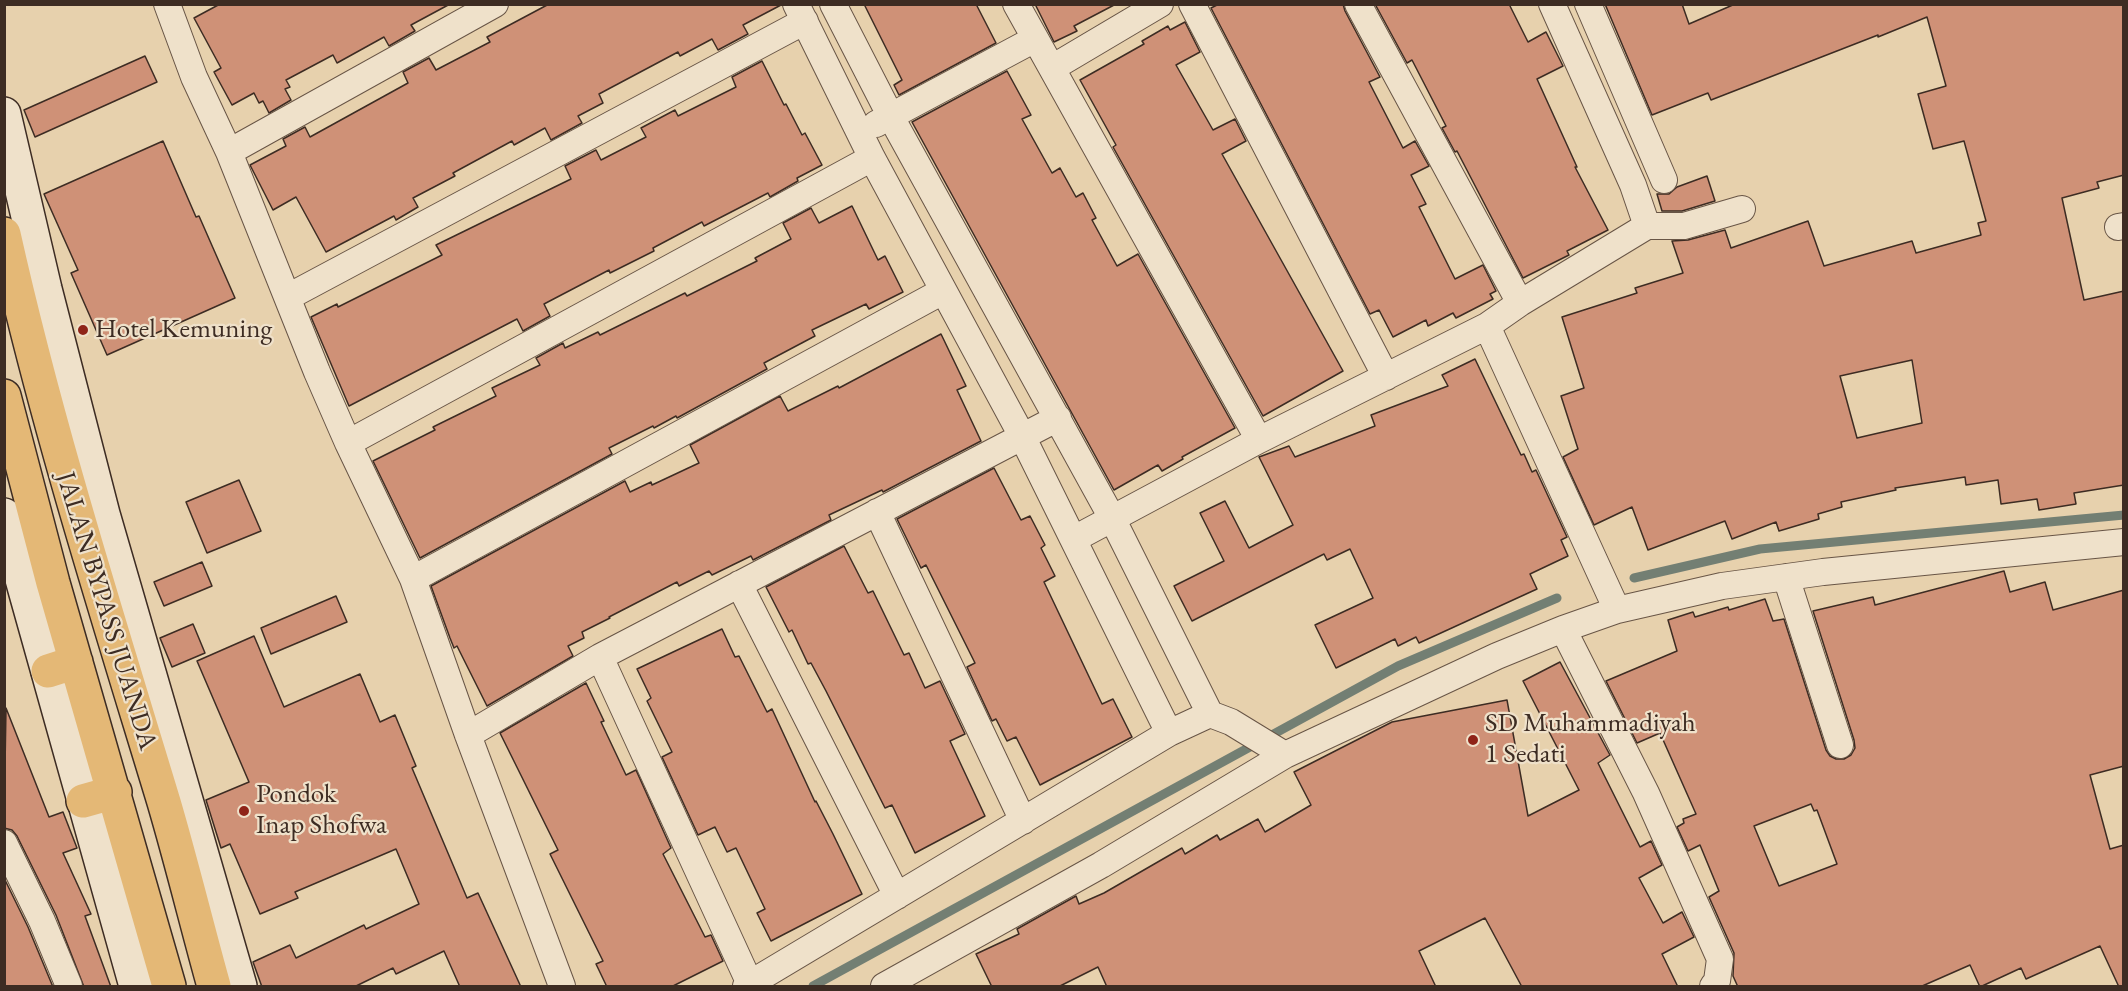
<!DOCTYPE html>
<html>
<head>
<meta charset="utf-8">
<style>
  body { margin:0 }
  #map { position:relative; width:2128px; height:991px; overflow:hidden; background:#e7d1ad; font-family:"EB Garamond",serif }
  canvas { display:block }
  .frame { position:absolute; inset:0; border:6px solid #3d2c23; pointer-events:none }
</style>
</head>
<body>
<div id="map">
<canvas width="2128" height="991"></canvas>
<div class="frame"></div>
</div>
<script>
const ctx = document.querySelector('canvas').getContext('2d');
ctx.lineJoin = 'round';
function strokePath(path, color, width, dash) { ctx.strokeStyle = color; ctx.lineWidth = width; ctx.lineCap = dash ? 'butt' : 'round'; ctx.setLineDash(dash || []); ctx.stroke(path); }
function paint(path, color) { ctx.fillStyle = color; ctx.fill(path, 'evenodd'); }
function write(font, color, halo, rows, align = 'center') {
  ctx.font = font + ' "EB Garamond",serif'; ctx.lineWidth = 4.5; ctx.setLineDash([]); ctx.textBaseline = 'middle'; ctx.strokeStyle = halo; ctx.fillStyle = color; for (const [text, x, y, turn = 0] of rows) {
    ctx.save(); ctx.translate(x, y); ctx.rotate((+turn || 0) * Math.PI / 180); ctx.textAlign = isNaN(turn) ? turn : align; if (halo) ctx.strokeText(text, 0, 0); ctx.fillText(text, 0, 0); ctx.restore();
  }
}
const stream = new Path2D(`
  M1634,578L1760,549L2124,515
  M813,986L1398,666L1557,598`);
const building = new Path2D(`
  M220,4H450L411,25L415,31L389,46L384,37L337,63L333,55L286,80L290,87L285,89L291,100L269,113L263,101L259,103L254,93L232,105L214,72L221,68L194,18Z
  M549,4L781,5L743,25L748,34L718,50L712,39L680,56L678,52L599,94L603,103L578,116L582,123L551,140L545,128L514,145L512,141L453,173L455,176L413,198L418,207L396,220L394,216L326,252L296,197L273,210L250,165L286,146L283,139L305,127L310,137L408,83L403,72L429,58L436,70L490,42L487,37Z
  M864,4H976L996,43L899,95L894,85L902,80Z
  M1035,4H1116L1074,26L1077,31L1054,42Z
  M1219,4H1343L1345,11L1380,77L1369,82L1403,148L1415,141L1429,166L1411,175L1426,204L1419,207L1455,279L1483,265L1496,291L1490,294L1493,299L1456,318L1453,313L1428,326L1426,320L1393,337L1379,310L1370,314L1211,8Z
  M1375,4H1509L1528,42L1546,32L1563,66L1537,79L1577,167H1575L1608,230L1567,251L1569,255L1523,278L1457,151L1455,152L1442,128L1446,126L1412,60L1407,63Z
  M1605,4H1682L1689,24L1735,4H2124V175L2097,182L2099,188L2062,198L2084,300L2124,291V485L2074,493L2076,504L2039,510L2037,499L2001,504L1998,480L1966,485L1965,477L1895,488L1896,490L1841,502L1842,507L1818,514L1819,519L1779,531L1776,522L1732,539L1725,521L1648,550L1632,507L1594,525L1563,457L1578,449L1561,396L1584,388L1562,317L1637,293L1635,288L1683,273L1672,241L1688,240L1725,230L1731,248L1808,221L1824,266L1912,241L1916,253L1981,235L1978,223L1986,221L1964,141L1933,149L1918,94L1946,86L1927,17L1878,37V35L1711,100L1708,93L1652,115ZM1912,360L1922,423L1857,438L1840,376Z
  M1185,22L1200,52L1176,65L1213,130L1235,119L1246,141L1222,154L1343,371L1263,416L1113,147L1116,145L1080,80L1144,44L1142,41L1168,26L1170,30Z
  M145,56L157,82L35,137L24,110Z
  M762,61L784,105L786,104L802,135L805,133L822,165L797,178L798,181L770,197L768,193L704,226L702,222L653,248L654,251L610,273L609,270L544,304L550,316L523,331L517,319L349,406L311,317L337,304L338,307L442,255L436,245L571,179L565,166L596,150L601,160L646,137L641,128L675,110L678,116L736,87L732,77Z
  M1007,71L1031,115L1022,119L1052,173L1060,168L1076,197L1083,193L1096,218L1092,220L1117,266L1138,254L1235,428L1182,457L1183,459L1162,471L1158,465L1114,490L912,122Z
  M163,141L196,217L199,216L235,298L107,355L71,273L78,270L44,194Z
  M1707,176L1715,201L1682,211H1662L1657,194H1669L1677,187Z
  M852,206L878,260L885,256L903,292L869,309L866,304L812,330L815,336L764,363L767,369L677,418L676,416L654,428L653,426L609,448L612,454L420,558L373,461L435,430L433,427L496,396L492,388L540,365L536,358L563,343L565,348L598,332L600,335L685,293L687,296L757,261L755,258L791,239L783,223L811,208L819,223Z
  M941,334L966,386L957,390L981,441L883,492L882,490L829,515L831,520L753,560L751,556L712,575L709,571L679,586L677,582L609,617L610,618L582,632L584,638L568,646L573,656L487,706L457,646L454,648L450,638L431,586L625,481L630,492L651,482L652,485L699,463L690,445L780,396L788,411L838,386L839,388Z
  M1475,359L1521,455L1524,454L1532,472L1536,470L1567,537L1561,540L1568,556L1530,574L1537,589L1419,643L1416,637L1398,646L1395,639L1336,668L1315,625L1373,598L1350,549L1327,560L1324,554L1192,621L1174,586L1224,561L1200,513L1225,501L1249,548L1293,525L1259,457L1289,446L1295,457L1375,426L1371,415L1448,386L1442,375Z
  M994,468L1021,520L1030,516L1045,545L1041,548L1055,576L1044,582L1102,704L1113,699L1132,737L1040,785L1016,737L1007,741L996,719L992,721L967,667L975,663L926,565L921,568L897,519Z
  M239,480L261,531L207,553L186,502Z
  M844,546L868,593L873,591L904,655L909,653L925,688L940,681L965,734L950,741L985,816L915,853L892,805L885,808L826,691L811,663L808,664L792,630L789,632L766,587Z
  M202,562L212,586L164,606L154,582Z
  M2004,571L2010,592L2045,582L2053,610L2124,590V766L2090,775L2110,849L2124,845V987H2119L2100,946L2026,979L2021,968L1980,987L1970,965L1920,987H1738L1733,976L1734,953L1709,897L1719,891L1700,845L1688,851L1677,827L1684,823L1683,819L1696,814L1660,733L1637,743L1606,681L1677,651L1668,620L1693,612L1695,617L1728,607L1729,610L1765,599L1773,621L1784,619L1826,750L1830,756L1836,759H1844L1851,755L1855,748L1854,740L1813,611L1873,597L1875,605ZM1811,804L1814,811L1817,810L1837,864L1779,886L1754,826Z
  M336,596L347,622L271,654L261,628Z
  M193,624L205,653L172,667L160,638Z
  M722,629L735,657L739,656L767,712L772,709L815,802L816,801L833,834L862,894L771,941L757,913L765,909L736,848L727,852L715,827L698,835L662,757L672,752L647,701L651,698L637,669Z
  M254,636L284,707L360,674L380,722L395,715L416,766L412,768L467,898L478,893L521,987H460L444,951L396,974L393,968L354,987H262L253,962L290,945L296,958L364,925L366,929L419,904L396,849L295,892L298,898L260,914L230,844L221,848L206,800L249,782L197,661Z
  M1560,662L1610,755L1598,763L1640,847L1651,841L1662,865L1639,878L1663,923L1682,912L1694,937L1662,954L1678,987H1522L1485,918L1419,951L1436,987H1107L1098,967L1058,987H992L976,954L1019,934L1017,929L1076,896L1079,904L1104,893L1182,848L1185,854L1217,835L1220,840L1258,819L1265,832L1311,805L1294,772L1392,722L1507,700L1528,816L1579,790L1523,681Z
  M586,683L604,721L601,722L626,775L636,770L671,848L663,854L705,937L711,935L723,961L671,987H607L596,964L603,961L550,854L558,850L500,733Z
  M6,708L49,817L63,812L77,848L63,853L91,914L85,916L111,987H84L56,915L17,836L12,830L4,828Z
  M4,878L28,927L53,987H4Z`);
const street = new Path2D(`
  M167,4L194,77L229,152L317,372L348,443L413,579L468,735L562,986
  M796,4L872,158L1022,436L1169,733
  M833,4L891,117L1112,518L1210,714L1231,722L1285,755
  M1016,4L1259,440
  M1192,4L1386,377
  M1358,4L1520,303
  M1552,4L1633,185L1647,226
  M1588,4L1664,180
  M1052,68L1160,4
  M876,124L1035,39
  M229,152L495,4
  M2118,227L2124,226
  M288,297L805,21
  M1487,326L1617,610
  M348,443L872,158
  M877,512L1023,821
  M1074,539L1259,440L1487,326L1520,303L1647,226H1684L1742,209
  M1786,577L1840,745
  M413,579L943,291
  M739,584L897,896
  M1563,629L1646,793L1720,959L1717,981L1713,986
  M600,657L750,984
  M468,735L600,657L1058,418
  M4,843L42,921L69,986
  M746,986L1169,733L1210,714
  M884,986L1101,865L1285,755L1497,656L1563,629L1617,610L1722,586L1823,572L2124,542`);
const secondary = new Path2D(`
  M4,114L45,289L103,514L240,986
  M4,515L136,986`);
const highway = new Path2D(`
  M4,234C47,426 107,614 164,802C182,863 197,925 214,986
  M4,396L53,583L169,986
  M48,671L76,662
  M83,801L115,792`);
const markers = [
  [83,330,6,"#8f2418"],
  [1473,740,6,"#8f2418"],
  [244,811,6,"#8f2418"]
];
const poiNames = [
  ["Hotel Kemuning",95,330],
  ["SD Muhammadiyah",1485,724],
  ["1 Sedati",1485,755],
  ["Pondok",256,795],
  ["Inap Shofwa",256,826]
];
const streetNames = [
  ["JALAN BYPASS JUANDA",106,611,73]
];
strokePath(stream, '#737f73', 9);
paint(building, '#cf9177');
strokePath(building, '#3d2c23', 1.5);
strokePath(street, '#685546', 28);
strokePath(secondary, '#3d2c23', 36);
strokePath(highway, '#3d2c23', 36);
strokePath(street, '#efe1ca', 26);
strokePath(secondary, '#efe1ca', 33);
strokePath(highway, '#e4b876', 33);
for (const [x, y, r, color] of markers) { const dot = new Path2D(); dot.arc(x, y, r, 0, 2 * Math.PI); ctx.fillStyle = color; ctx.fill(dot); strokePath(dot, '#efe1ca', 2); }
write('27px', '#3d2c23', '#efe1ca', poiNames, 'left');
write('27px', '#3d2c23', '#efe1ca', streetNames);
</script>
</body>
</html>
